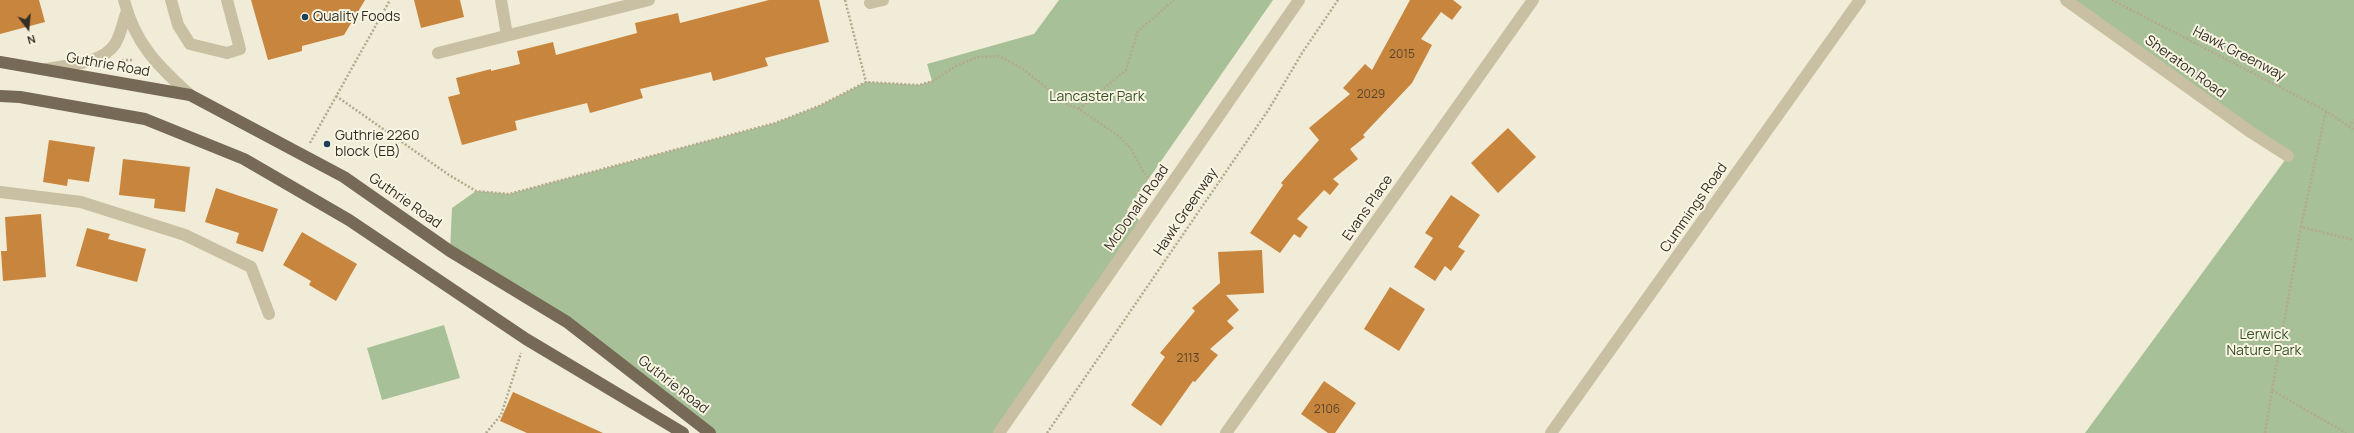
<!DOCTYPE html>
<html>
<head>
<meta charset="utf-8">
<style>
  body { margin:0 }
  #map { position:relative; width:2354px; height:433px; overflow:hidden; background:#f1ecd7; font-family:Manrope,sans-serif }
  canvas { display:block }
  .north { position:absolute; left:8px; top:8px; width:40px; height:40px; -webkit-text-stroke:3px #f9f5e3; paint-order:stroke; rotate:164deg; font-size:11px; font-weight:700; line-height:16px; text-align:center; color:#332e25 }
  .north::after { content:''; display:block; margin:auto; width:14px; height:18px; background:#332e25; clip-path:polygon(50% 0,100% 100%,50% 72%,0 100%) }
</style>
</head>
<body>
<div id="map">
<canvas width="2354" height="433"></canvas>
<div class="north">N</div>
</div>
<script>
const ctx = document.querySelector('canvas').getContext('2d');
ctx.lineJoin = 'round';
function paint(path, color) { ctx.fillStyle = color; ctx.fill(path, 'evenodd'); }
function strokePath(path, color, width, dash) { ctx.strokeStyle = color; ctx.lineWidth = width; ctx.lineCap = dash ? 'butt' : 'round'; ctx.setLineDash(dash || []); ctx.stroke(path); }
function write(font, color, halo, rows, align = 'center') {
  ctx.font = font + ' Manrope,sans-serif'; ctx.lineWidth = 4; ctx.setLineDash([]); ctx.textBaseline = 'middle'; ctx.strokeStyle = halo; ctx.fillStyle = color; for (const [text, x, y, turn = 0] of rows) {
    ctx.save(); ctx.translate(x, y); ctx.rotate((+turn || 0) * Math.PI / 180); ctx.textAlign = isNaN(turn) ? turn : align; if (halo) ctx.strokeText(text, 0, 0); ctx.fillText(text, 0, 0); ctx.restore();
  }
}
const green = new Path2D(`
  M1059,0H1273L1127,210L1144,224L999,433H710L567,322L450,251L452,208L476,191L509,194L775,123L819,106L866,82L919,85L932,81L927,64L1034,34Z
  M2072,0H2354V433H2085L2288,156Z
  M444,325L460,378L382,400L367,348Z`);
const building = new Path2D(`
  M0,0H39L45,22L0,34Z
  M251,0H365L344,35L302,46V51L268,60Z
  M414,0H460L464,17L421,28Z
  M769,0H819L829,42L765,58L768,66L713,81L711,72L640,89L643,98L590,113L587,103L515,121L517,130L462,145L448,97L460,94L456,78L491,69V71L520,64L517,51L553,42L556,55L637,33L635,23L678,13L680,23Z
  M1410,0H1453L1462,7L1452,20L1441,12L1421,39L1432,45L1412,83L1363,135L1365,137L1350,149L1358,159L1333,179L1339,184L1330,195L1324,190L1297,219L1308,227L1300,238L1294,234L1280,253L1250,233L1283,185L1281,183L1319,140L1309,128L1350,94L1343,88L1365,64L1372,70Z
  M1508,128L1536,157L1498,193L1471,163Z
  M49,140L95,147L89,182L68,179L67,186L43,182Z
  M123,159L190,167L185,212L154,208L155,199L119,195Z
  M216,188L278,209L263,252L236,243L239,233L205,222Z
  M1451,195L1480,215L1458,247L1465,251L1451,271L1445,266L1435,281L1414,267L1433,238L1425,233Z
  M41,214L46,277L3,281L1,251H7L5,217Z
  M87,228L110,234L108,239L146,249L137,282L76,266Z
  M302,232L357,264L336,301L309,285L311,281L283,265Z
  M1262,250L1264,293L1226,295L1239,310L1227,321L1234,328L1210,349L1218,355L1195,382L1193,381L1161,426L1131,405L1165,357L1160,353L1195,311L1192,308L1220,283L1218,252Z
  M1390,287L1425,309L1399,351L1364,329Z
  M1324,381L1356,403L1335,433H1328L1301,414Z
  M513,392L603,433H527L500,421Z`);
const path = new Path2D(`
  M845,0L866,82
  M2112,0L2326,111L2354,130
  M122,60H134
  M336,96L449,175L476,191L509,194L775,123L819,106L866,82L919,85L933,81L956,66L978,57L999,56L1023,69L1067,104L1079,109L1120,137L1131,149L1144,173L1153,183
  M1079,109L1126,70L1138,31L1174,0
  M2349,127L2354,120
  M310,143L390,0
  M2301,227L2326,111
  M2272,390L2301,227L2354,240
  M486,433L501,415L521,353
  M1047,433L1269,109L1302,53L1338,0
  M2265,433L2272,390L2346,433`);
const minor = new Path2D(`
  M124,0C135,44 158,66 190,95
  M171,0L178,25L190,44L227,53L240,49L227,0
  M501,0L507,35
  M2066,0L2252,133L2288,156
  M870,3L883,0
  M438,53L649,0
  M46,69C67,65 102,64 115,44C121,35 123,21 127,11
  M0,192L81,202L185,235L251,267L269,314
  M999,433L1299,0
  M1226,433L1533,0
  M1551,433L1860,0`);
const major = new Path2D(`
  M0,62L190,95L344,177L450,251L567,322L710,433
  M0,96L20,97L145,119L244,159L349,220L526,339L683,433`);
const markers = [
  [305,17,4,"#1a4155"],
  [327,144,4,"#1a4155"]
];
const numberNames = [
  ["2015",1402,55],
  ["2029",1371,95],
  ["2113",1188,359],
  ["2106",1327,410]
];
const poiNames = [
  ["Quality Foods",313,17],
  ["Guthrie 2260",335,136],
  ["block (EB)",335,152]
];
const streetNames = [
  ["Hawk Greenway",2239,54,27],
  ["Guthrie Road",108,65,10],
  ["Sheraton Road",2185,67,36],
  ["Guthrie Road",405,201,35],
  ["McDonald Road",1137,208,-55],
  ["Evans Place",1368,208,-55],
  ["Cummings Road",1694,208,-55],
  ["Hawk Greenway",1186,212,-56],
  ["Guthrie Road",673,385,38]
];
const parkNames = [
  ["Lancaster Park",1097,97],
  ["Lerwick",2264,335],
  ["Nature Park",2264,351]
];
paint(green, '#a7c097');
paint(building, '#c8853e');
strokePath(path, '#b4a98d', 2.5, [2, 2]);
strokePath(minor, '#c9bfa3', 12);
strokePath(major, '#766956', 12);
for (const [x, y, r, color] of markers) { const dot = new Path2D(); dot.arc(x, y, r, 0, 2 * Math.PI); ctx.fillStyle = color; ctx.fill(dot); strokePath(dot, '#f9f5e3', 1.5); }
write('12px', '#58442b', null, numberNames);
write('14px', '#332e25', '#f9f5e3', poiNames, 'left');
write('14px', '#332e25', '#f9f5e3', streetNames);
write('14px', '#375229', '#f9f5e3', parkNames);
</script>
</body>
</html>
